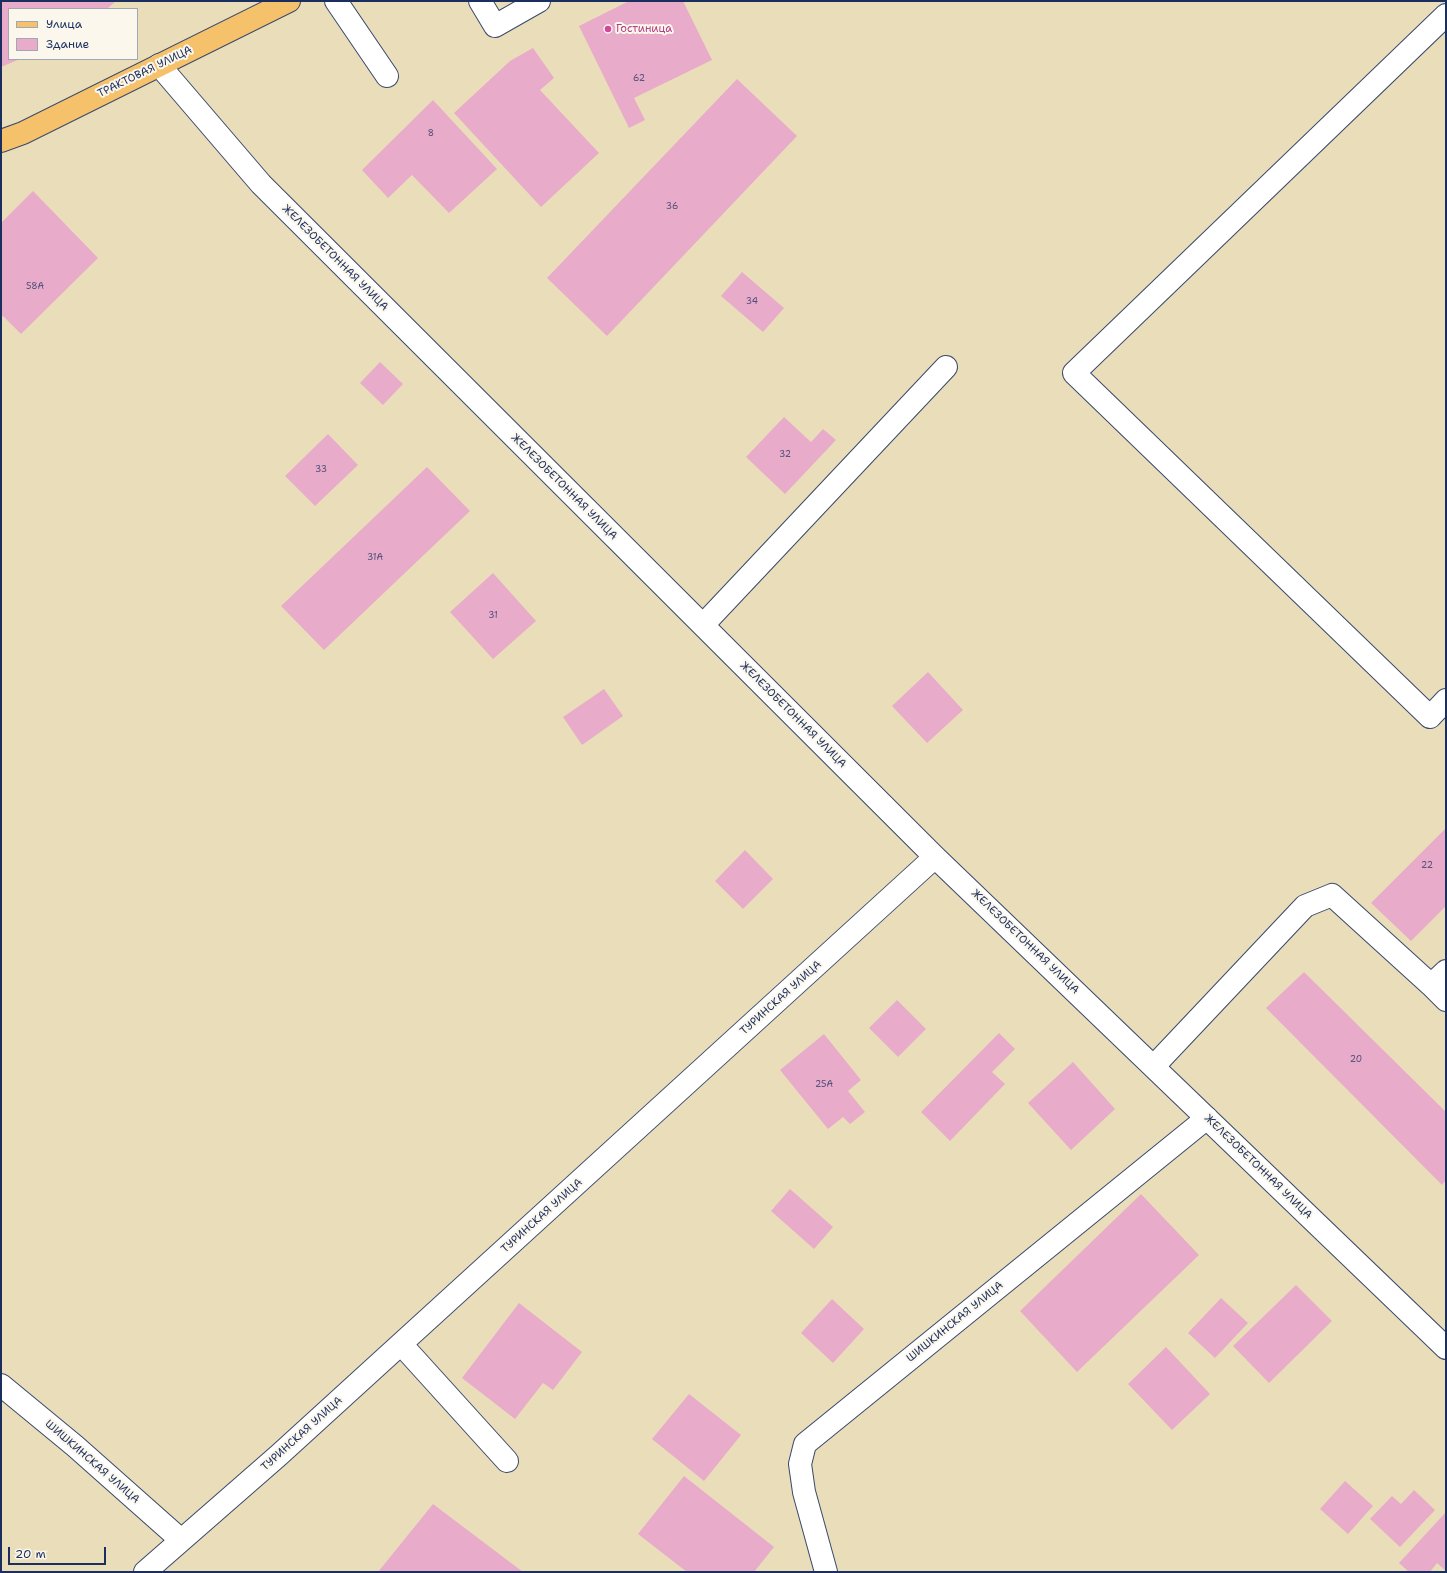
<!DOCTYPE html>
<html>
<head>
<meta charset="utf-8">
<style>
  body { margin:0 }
  #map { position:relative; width:1447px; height:1573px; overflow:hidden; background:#e9deb9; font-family:"Shantell Sans",sans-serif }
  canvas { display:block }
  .frame { position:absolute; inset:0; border:2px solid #1b2f5e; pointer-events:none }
  .legend { position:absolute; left:8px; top:8px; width:130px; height:52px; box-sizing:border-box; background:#fbf7ec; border:1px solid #a1a7b3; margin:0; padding:5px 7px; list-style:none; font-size:12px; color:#1b2f5e }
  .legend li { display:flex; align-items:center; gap:8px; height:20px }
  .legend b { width:20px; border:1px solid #a1a7b3 }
  .scale { position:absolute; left:8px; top:1547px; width:98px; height:18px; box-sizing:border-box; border:2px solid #1b2f5e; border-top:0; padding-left:5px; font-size:12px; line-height:14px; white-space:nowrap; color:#1b2f5e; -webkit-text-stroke:3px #fbf7ec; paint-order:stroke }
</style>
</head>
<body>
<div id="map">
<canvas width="1447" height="1573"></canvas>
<div class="frame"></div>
<ul class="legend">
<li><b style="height:5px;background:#f6c16b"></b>Улица</li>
<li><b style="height:11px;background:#e9abca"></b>Здание</li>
</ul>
<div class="scale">20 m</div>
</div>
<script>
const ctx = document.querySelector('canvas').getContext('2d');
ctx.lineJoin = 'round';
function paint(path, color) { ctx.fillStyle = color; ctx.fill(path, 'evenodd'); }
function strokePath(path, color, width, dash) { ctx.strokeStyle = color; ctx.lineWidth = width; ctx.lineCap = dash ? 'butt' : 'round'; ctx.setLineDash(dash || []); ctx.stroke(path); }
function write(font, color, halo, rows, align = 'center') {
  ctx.font = font + ' "Shantell Sans",sans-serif'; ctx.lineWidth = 4; ctx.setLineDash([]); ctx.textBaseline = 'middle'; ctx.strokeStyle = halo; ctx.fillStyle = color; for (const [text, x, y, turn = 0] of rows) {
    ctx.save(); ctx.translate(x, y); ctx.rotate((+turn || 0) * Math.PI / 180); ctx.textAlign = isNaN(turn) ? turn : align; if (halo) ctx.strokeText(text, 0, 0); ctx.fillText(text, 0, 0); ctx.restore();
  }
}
const building = new Path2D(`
  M1,1H116L107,9H9V59H20L1,67Z
  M629,1H683L712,60L634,98L645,120L629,128L579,26Z
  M533,48L554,78L540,90L599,153L541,207L454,113L510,61Z
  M737,79L797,136L607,336L547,278Z
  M433,100L497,169L449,213L412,175L388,198L362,170Z
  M33,191L98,258L21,334L3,316L1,318V223Z
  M742,272L784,308L763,332L721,296Z
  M380,362L403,384L383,405L360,383Z
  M784,417L811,442L823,429L836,440L785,494L746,457Z
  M328,434L358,465L315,506L285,476Z
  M427,467L470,511L324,650L281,606Z
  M493,573L536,621L493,659L450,612Z
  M928,672L963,710L927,743L892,706Z
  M604,689L623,716L582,745L563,717Z
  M1446,828V906L1411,941L1371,903Z
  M745,850L773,879L743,909L715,881Z
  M1304,972L1446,1112V1180L1442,1185L1266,1008Z
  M897,1000L926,1029L898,1057L869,1028Z
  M999,1033L1015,1049L992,1072L1005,1084L950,1141L921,1112Z
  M824,1034L861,1080L848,1091L865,1112L850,1124L843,1117L828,1129L780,1070Z
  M1073,1062L1115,1109L1071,1150L1028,1103Z
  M790,1189L833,1227L814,1249L771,1211Z
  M1141,1194L1199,1255L1077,1372L1020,1311Z
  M1296,1285L1332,1321L1269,1383L1233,1346Z
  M1221,1298L1248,1323L1215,1358L1188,1333Z
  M832,1299L864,1329L833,1363L801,1333Z
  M519,1303L582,1352L553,1390L543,1383L515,1419L462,1378Z
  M1166,1347L1210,1394L1172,1430L1128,1384Z
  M689,1394L741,1435L704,1481L652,1439Z
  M684,1476L774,1547L754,1572H687L638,1534Z
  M1345,1481L1373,1506L1348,1534L1320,1509Z
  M1414,1490L1435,1510L1400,1547L1370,1519L1392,1496L1401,1504Z
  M433,1504L523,1572H378Z
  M1446,1512V1571L1437,1563L1430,1572H1409L1399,1563Z`);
const minor = new Path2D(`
  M336,1L387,76
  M480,1L495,26L539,1
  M1446,15L1074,373L1430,717L1446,700
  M159,65L261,184L935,857L1446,1348
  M703,625L946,367
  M1431,985L1446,971
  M1154,1066L1305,906L1332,895L1431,985L1446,1000
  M401,1344L507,1461
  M1,1385L75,1446L181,1540
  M145,1572L279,1455L935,857
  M826,1572L804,1492L800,1464L805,1444L1207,1118`);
const major = new Path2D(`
  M1,141L23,133L289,1`);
const markers = [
  [608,29,4,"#d1479c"]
];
const numberNames = [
  ["62",639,79],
  ["8",431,134],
  ["36",672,207],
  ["58А",35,287],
  ["34",752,302],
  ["32",785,455],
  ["33",321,470],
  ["31А",375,558],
  ["31",493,616],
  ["22",1427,866],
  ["20",1356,1060],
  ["25А",824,1085]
];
const hotelNames = [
  ["Гостиница",616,29]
];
const streetNames = [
  ["ТРАКТОВАЯ УЛИЦА",145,72,-26],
  ["ЖЕЛЕЗОБЕТОННАЯ УЛИЦА",335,258,45],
  ["ЖЕЛЕЗОБЕТОННАЯ УЛИЦА",564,487,45],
  ["ЖЕЛЕЗОБЕТОННАЯ УЛИЦА",793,715,45],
  ["ЖЕЛЕЗОБЕТОННАЯ УЛИЦА",1025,942,44],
  ["ТУРИНСКАЯ УЛИЦА",781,998,-42],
  ["ЖЕЛЕЗОБЕТОННАЯ УЛИЦА",1258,1167,44],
  ["ТУРИНСКАЯ УЛИЦА",542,1216,-42],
  ["ШИШКИНСКАЯ УЛИЦА",955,1322,-39],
  ["ТУРИНСКАЯ УЛИЦА",302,1434,-42],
  ["ШИШКИНСКАЯ УЛИЦА",92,1462,41]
];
paint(building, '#e9abca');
strokePath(minor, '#3a496c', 24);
strokePath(major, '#3a496c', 24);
strokePath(minor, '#fff', 22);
strokePath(major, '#f6c16b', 22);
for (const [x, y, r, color] of markers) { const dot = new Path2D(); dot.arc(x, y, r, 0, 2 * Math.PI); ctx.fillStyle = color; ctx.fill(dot); strokePath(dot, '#fbf7ec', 1.5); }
write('9px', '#4e4e79', null, numberNames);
write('11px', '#b23c85', '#fbf7ec', hotelNames, 'left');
write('11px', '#1b2f5e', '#fbf7ec', streetNames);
</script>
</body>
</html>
